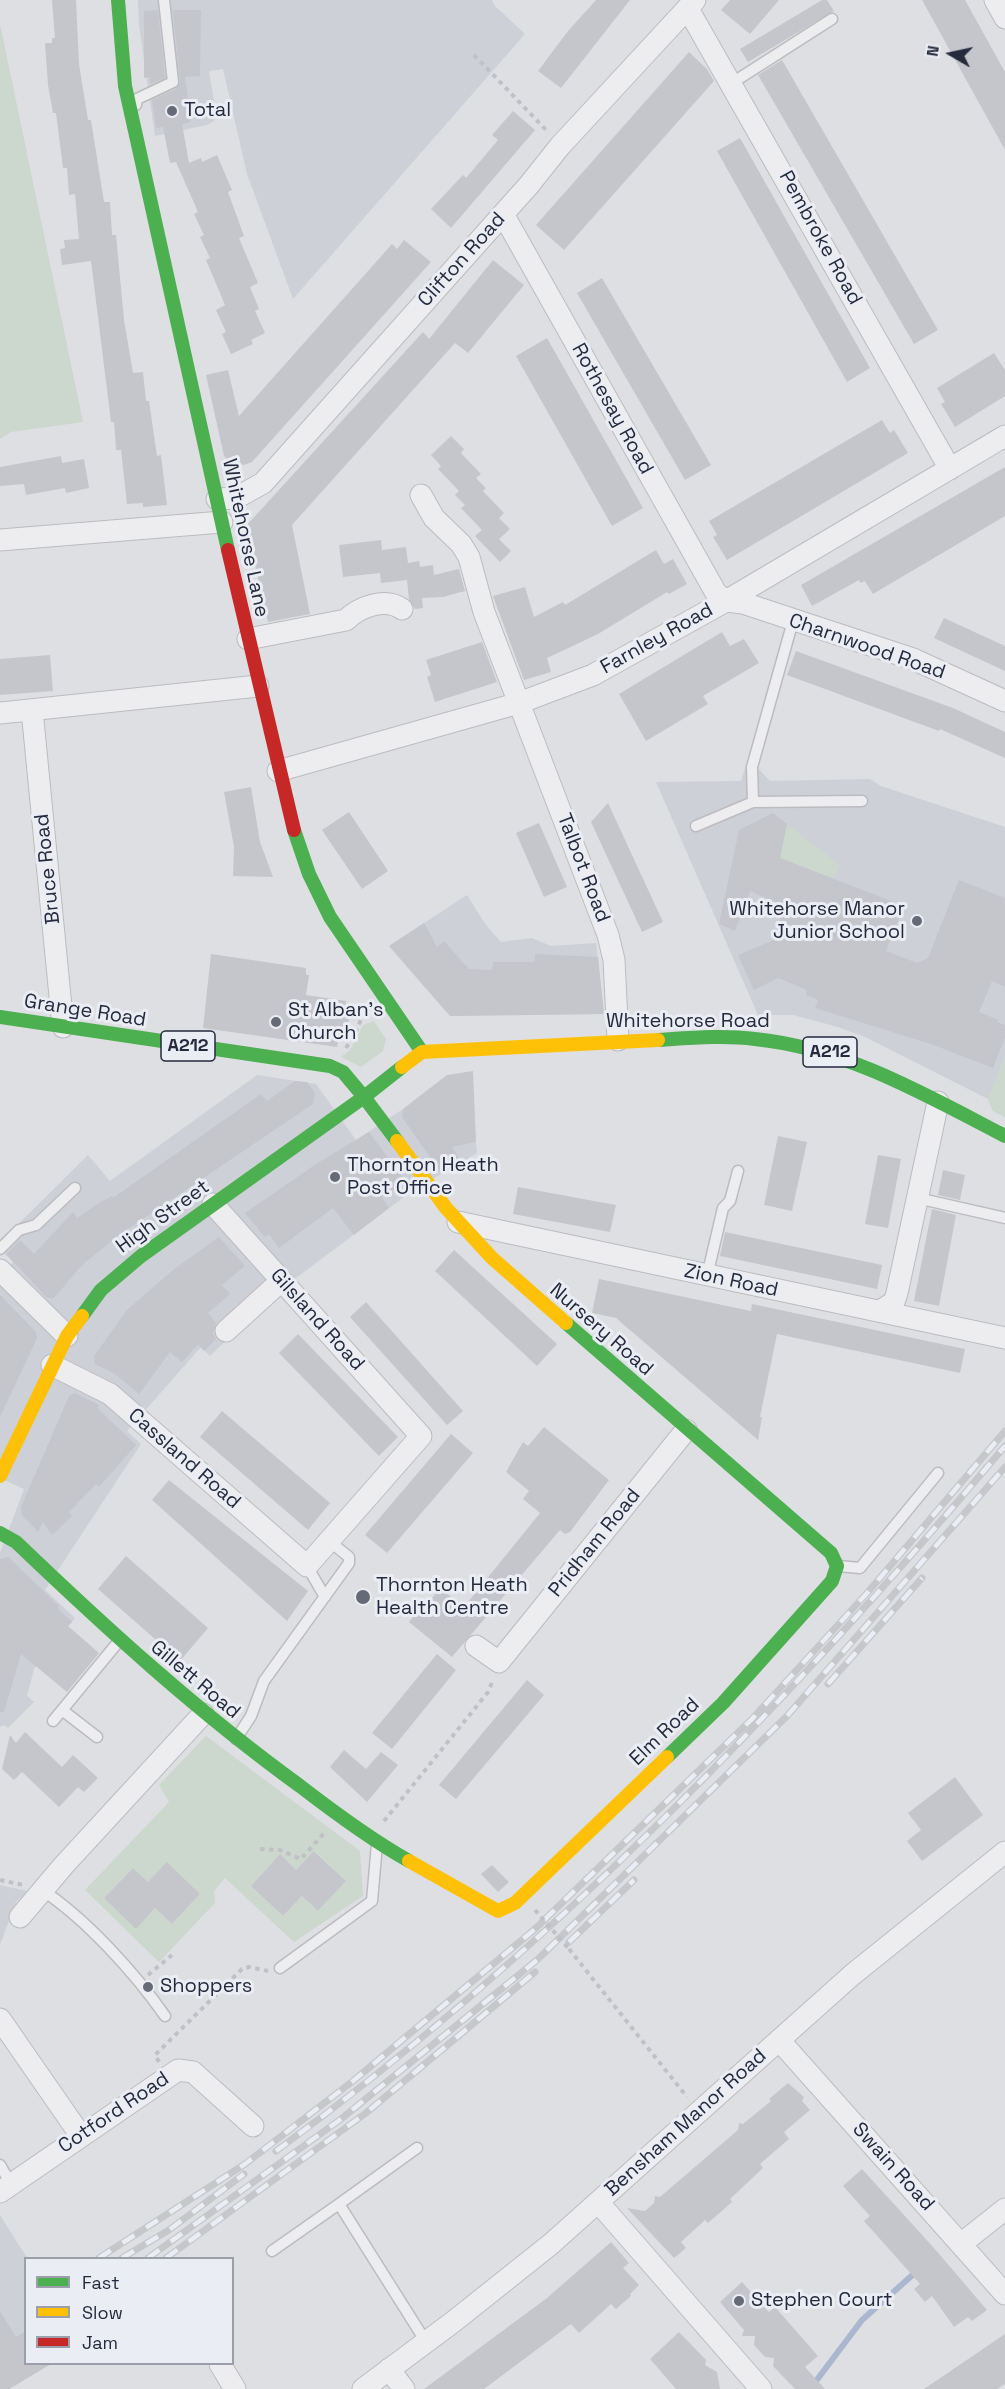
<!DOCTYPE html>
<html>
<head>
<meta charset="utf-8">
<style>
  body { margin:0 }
  #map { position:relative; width:1005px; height:2389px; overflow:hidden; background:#dedfe3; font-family:"Space Grotesk",sans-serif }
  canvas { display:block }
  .legend { position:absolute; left:24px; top:2257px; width:210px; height:108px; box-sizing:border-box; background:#eaedf4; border:2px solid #9b9faa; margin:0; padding:8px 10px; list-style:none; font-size:18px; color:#252a3c }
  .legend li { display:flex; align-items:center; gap:12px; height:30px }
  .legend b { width:30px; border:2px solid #9b9faa }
  .north { position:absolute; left:921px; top:24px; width:60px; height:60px; -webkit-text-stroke:4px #eaedf4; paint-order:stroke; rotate:279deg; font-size:16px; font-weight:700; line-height:24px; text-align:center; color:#252a3c }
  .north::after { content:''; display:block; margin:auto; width:21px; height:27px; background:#252a3c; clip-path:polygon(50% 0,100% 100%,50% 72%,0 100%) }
</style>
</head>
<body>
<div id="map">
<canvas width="1005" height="2389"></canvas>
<ul class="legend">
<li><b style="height:8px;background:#4caf50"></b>Fast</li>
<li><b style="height:8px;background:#ffc107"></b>Slow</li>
<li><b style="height:8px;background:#c62828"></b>Jam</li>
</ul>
<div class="north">N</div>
</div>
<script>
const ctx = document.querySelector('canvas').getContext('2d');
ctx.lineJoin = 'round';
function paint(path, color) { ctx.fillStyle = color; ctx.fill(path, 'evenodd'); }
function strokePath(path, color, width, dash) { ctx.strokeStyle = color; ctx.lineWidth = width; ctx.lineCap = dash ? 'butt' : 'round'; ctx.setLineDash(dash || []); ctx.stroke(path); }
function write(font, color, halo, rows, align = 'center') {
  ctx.font = font + ' "Space Grotesk",sans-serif'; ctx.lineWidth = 6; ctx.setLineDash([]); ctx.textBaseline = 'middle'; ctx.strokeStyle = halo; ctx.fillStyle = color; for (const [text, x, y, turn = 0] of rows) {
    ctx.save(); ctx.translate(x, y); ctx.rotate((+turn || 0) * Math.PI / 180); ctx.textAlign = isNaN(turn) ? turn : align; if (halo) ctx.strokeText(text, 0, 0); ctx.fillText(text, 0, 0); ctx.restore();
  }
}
const built = new Path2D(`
  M138,0H492L495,6L525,34L293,299L247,174L223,69L209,71L216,113L214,121L207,125L155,136L139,25Z
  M746,765L757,767L770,781L870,779L881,786L1005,827V1117L993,1111L988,1099L865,1037L838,1027L793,1015H758L656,782L741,781Z
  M467,895L486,925L501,942L532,938L551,946L596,943L604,1014L450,1016L389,946Z
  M257,1075L316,1084L356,1140L403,1109L441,1080L476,1142L477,1153L412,1191L272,1296L210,1356L201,1347L127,1431L141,1444L45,1590L75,1618L34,1669L27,1696L34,1702L8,1728L4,1725L0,1727V1553L24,1489L0,1478V1275L13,1262L0,1249V1242L88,1155L110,1181Z
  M0,1885L27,1891L16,1902L0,1945Z
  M0,2215L27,2258L26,2364H51L9,2389H0Z`);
const green = new Path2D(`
  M0,24L83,422L11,432L0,439Z
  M787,824L840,865L834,879L780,858Z
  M374,1021L386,1039L383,1051L361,1067L341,1057L350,1050L363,1025Z
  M1005,1055V1117L993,1111L988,1099Z
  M206,1736L360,1851L363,1896L294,1942L225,1878L214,1891L215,1903L159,1962L85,1890L169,1802L159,1785ZM315,1851L346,1881L318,1911L302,1896L283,1916L251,1886L279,1855L296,1870ZM168,1863L200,1894L172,1924L155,1908L136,1928L104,1898L133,1868L148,1882Z`);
const stream = new Path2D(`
  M810,2389L862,2320L917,2271`);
const building = new Path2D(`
  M52,0H76L79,64L88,120H91L104,202H110L112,235H116L124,320L133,373L143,372L146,401H149L157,456L161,455L167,505L143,507V503L127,504L121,450H116L114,422H111L91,261L62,265L60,249L65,248L64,240L79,239L75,194L69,195L67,168H63L56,113H53L48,85L45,43H52V38H55Z
  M596,0H630L561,88L538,71L568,31Z
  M730,0H779L750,34L721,10Z
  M822,0H827L834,11L748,62L740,49Z
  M922,0H965L1005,72V150Z
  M158,10L165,78L150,84L149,77L144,78V11Z
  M173,10H201L200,76L185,77L191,122L182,124L189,163L201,158L202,162L217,155L232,190L228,192L244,236L239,238L258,283L250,287L259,309L255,311L265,333L251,340L253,344L231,354L222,334L226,332L216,310L225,305L206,260L210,258L200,237L204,235L194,214L198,212L176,162L170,163L163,127L156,128L152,100L176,89L180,82Z
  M689,52L707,69L714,81L564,250L536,225Z
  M782,60L938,330L914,344L758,75Z
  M513,111L535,130L451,228L431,209L463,175L466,178L498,140L492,135Z
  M740,138L870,368L847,382L717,151Z
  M404,240L431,262L252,462L244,465L230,462L224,456L206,375L228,370L239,416L392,244L397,249Z
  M493,260L524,285L468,353L455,343L292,525L310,614L268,622L246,526L423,332L429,339Z
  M602,278L711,465L685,480L577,293Z
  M547,338L643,508L612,526L516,356Z
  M994,353L1005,370V396L955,427L941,404L945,402L937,388Z
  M882,420L890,433L894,430L908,453L727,560L713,537L717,535L709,521Z
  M451,436L464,449L461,453L481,474L476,478L486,488L483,491L504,513L499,518L510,529L499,539L511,551L500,562L475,536L482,530L461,508L465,505L455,495L459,491L438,469L441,466L431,455Z
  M61,456L62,463L84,459L89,488L66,493L65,488L26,495L24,484L0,486V467Z
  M1005,467V516L873,594L865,581L860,583L859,580L812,606L801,585Z
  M381,540L382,550L406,547L408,563L419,561L420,567L433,565L434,575L459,569L465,591L443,597L422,598L423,608L415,609L409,599L407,580L381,583L380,573L343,577L339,545Z
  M656,550L664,564L673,559L687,584L669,594L667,592L598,634L547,658L551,672L524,680L493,596L525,587L534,617L563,602L565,605Z
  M944,618L1005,646V671L934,638Z
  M722,632L730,646L744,639L759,663L703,696L708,704L646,741L619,694Z
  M482,642L497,682L435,702L427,677L431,675L426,660Z
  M796,651L953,708L1005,732V758L940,729L939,731L787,675Z
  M50,655L53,691L0,695V659Z
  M251,787L260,842L273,877L233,876L234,847L224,792Z
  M608,803L663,922L642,932L591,822Z
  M349,812L388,871L362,889L322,830Z
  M773,813L787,824L780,858L904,906L886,951L917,963L928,958L959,880L1005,898V987L992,981L979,1012L999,1020L997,1022L1005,1025V1037L993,1068L931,1044L815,1008L818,1000L806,995L807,990L778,978L754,990L738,955L772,941L785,906L750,891L735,931L719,924L739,830Z
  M539,823L567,887L544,897L516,833Z
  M424,923L437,947L444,941L469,969L492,970L493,962H535V954L598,957L604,1014L450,1016L389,946Z
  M211,954L306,968V975H309L306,995L346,1001L345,1011L350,1012L346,1038L339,1037L337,1047L203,1028Z
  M473,1071L476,1142L452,1147L461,1161L442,1174L402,1117L403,1109L447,1075Z
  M295,1081L307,1082L315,1093L313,1104L119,1235L82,1265L54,1298H47L6,1254L20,1240L34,1254L73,1212L77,1218L99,1203L112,1196L113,1198L261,1094L267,1101Z
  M369,1132L406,1182L382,1197L389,1208L354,1235L333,1208L279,1248L269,1234L265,1237L245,1213L319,1162Z
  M778,1136L807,1142L792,1211L764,1205Z
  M878,1155L901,1159L888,1228L865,1224Z
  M943,1170L965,1175L960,1200L938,1195Z
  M518,1187L616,1205L610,1232L513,1214Z
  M932,1209L956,1215L939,1306L914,1301Z
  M725,1232L882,1265L877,1289L720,1256Z
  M219,1237L245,1266L222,1285L230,1294L208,1313L216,1323L213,1333L216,1339L204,1351L198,1344L182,1362L170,1352L139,1394L115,1374L95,1364L94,1356L127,1310L173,1270Z
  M454,1250L557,1344L537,1366L435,1271Z
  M599,1279L751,1311L752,1304L965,1349L960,1373L777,1334L760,1417H762L758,1440L616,1318L592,1313Z
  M0,1295L36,1332L37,1338L0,1417Z
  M366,1302L463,1411L447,1425L350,1317Z
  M298,1334L398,1437L379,1456L279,1353Z
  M75,1393L99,1405L97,1408L136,1445L99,1487L96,1484L69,1512L72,1516L52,1535L43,1522L38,1532L22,1515L21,1507L69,1396Z
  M222,1411L330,1503L308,1530L200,1437Z
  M544,1427L609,1480L570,1532L565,1534L560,1530L452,1657L409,1622L418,1611L421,1612L440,1588L464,1607L540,1513L523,1499L529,1491L506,1472L523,1442L528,1446Z
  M451,1434L473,1453L387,1553L365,1535Z
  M169,1480L308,1591L287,1621L152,1500Z
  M126,1556L208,1628L180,1661L98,1589Z
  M8,1557L59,1606L57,1608L72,1622L68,1626L99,1653L67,1692L21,1654L4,1712H0V1559Z
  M437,1654L456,1670L392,1749L372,1733Z
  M527,1680L544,1695L456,1799L439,1785Z
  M25,1732L62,1767L73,1755L98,1778L84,1792L78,1787L59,1807L22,1772L14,1780L2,1769L10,1735L16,1743Z
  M344,1750L366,1769L381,1752L398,1765L367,1802L330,1767Z
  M955,1777L983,1815L922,1861L907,1841L921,1830L908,1813Z
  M314,1851L346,1881L318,1911L302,1896L283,1916L251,1886L280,1854L296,1870Z
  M167,1862L200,1894L172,1924L155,1908L136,1929L104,1898L133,1868L148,1882Z
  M492,1865L509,1882L498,1892L481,1874Z
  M788,2083L804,2097L802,2101L810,2110L784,2132L789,2139L760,2164L763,2168L730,2199L732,2202L708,2223L705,2220L681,2242L686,2248L674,2258L627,2208L645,2211L654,2203L655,2196L660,2197L738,2130L739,2123L743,2124L771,2101L769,2099Z
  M862,2169L934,2248L987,2310L972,2321L968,2317L954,2327L932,2296L925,2302L914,2289L920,2284L864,2221L870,2216L843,2186Z
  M611,2242L629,2263L623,2268L639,2285L630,2294L631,2296L616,2309L611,2304L579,2333L571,2324L484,2389H424L547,2298Z
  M742,2282L769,2312L775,2307L818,2356L805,2367L825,2389H795L773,2366L774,2358L765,2357L754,2345L755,2336H742L744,2330L720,2302Z
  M0,2311L16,2337L26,2331V2364H51L9,2389H0Z
  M679,2332L706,2360L705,2365L717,2372L720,2389H676L650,2359Z
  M1005,2334V2384L997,2389H924Z`);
const path = new Path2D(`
  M474,55L549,133
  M346,1048L356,1032L365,1009
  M384,1821L488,1692L493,1680
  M260,1849L280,1850L301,1859L325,1832
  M0,1880L23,1885
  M569,1949L687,2097
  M148,1975L172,1955
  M159,2062L155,2055L242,1969L249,1967L268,1971`);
const lane = new Path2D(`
  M732,83L832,19
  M136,105L137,99L173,82L164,0
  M753,802L752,767L793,621
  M696,826L753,802L862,801
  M917,1198L1005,1218
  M0,1249L19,1230L36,1225L75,1188
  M707,1276L723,1208L730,1201L738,1171
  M307,1566L325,1597
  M838,1566L860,1568L938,1473
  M62,1710L97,1737
  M53,1721L119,1641
  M236,1739L251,1716L264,1681L349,1563V1557L329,1541
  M42,1890C86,1919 135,1973 165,2016
  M280,1968L372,1901L377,1844
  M0,2165L11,2184
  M339,2204L417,2148
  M272,2251L339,2204L426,2342`);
const street = new Path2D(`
  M995,0L1005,18
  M688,9L950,469
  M503,214L716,593L726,601L743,603L913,659L1005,701
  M421,495L434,518L461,544L469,557L484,612L608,935L614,960L618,1040
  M217,499L236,498L263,483L529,185L560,146L695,0
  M0,540L222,522
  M248,639L346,620C359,607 385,597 402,609
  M32,710L63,1027
  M0,713L258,686
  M278,771L519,703L593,675L726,601L1005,436
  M458,1222L1005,1338
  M0,1270L67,1336
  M880,1311L894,1302L897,1293L938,1102
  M226,1331L281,1281
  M52,1365L110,1394L307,1566L421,1436L213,1204
  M476,1646L499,1662L686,1430
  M20,1917L64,1865L203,1714
  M0,2019L81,2136
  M779,2040L1005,2294
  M0,2192L178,2070L193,2072L253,2126
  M598,2202L761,2389
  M961,2244L1005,2209
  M220,2364L235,2389
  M389,2369L404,2389
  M363,2389L453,2322L551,2244L852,1975L1005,1852`);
const fast = new Path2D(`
  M118,0L125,86L228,550
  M294,830L309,874L330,917L422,1052
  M0,1017L330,1066L343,1072L364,1097L402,1067
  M658,1040C690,1038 723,1035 755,1039C845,1048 926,1095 1005,1136
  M82,1316L101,1290L141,1256L364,1097L397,1141
  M566,1323L831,1553L837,1566L832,1581L723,1703L667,1757
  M0,1533L16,1542C107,1629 198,1712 300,1786C335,1813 370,1839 409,1861`);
const slow = new Path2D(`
  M402,1067L422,1052L658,1040
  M397,1141L446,1208L492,1258L566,1323
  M0,1476L67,1336L82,1316
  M409,1861L498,1911L515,1903L667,1757`);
const jam = new Path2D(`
  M228,550L294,830`);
const rail = new Path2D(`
  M828,1684L922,1578
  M569,1942L634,1880
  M276,2151C551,1950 786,1706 1005,1446
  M99,2258L245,2164L353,2081L535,1929L752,1719L868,1592L1005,1431
  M122,2258L169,2230L244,2174
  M148,2258L341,2119L537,1960L787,1716L1005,1467
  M166,2258L366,2113L535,1972`);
const pathBridge = new Path2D(`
  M535,1910L569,1949`);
const markers = [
  [172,111,6,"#666976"],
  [917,921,6,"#666976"],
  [276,1022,6,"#666976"],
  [335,1177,6,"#666976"],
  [363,1597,8,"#666976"],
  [148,1987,6,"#666976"],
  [739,2301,6,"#666976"]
];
const shields = [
  [188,1046,54],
  [830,1052,54]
];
const shieldNames = [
  ["A212",188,1046],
  ["A212",830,1052]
];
const poiNames = [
  ["Total",184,111],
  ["Whitehorse Manor",905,910,"right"],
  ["Junior School",905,933,"right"],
  ["St Alban's",288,1011],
  ["Church",288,1034],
  ["Thornton Heath",347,1166],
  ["Post Office",347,1189],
  ["Thornton Heath",376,1586],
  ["Health Centre",376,1609],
  ["Shoppers",160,1987],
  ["Stephen Court",751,2301]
];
const streetNames = [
  ["Pembroke Road",820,238,61],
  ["Clifton Road",462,260,-48],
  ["Rothesay Road",612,409,61],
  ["Whitehorse Lane",245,538,78],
  ["Farnley Road",657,639,-29],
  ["Charnwood Road",867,647,19],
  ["Talbot Road",583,868,69],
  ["Bruce Road",48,869,-96],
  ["Grange Road",85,1011,9],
  ["Whitehorse Road",688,1022],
  ["High Street",163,1217,-36],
  ["Zion Road",731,1281,12],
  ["Gilsland Road",317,1320,48],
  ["Nursery Road",601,1330,41],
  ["Cassland Road",184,1459,41],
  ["Pridham Road",595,1543,-51],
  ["Gillett Road",195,1680,40],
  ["Elm Road",665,1732,-44],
  ["Cotford Road",114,2113,-34],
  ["Bensham Manor Road",686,2123,-42],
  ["Swain Road",893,2167,48]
];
paint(built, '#ced0d8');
paint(green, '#ccd7ce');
strokePath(stream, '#abb7cf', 6);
paint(building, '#c5c6cb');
strokePath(lane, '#bbbcc0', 13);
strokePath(street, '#bbbcc0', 23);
strokePath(path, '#c0c0c6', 4, [4.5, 4.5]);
strokePath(lane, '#ededf0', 10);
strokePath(street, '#ededf0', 21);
strokePath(fast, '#4caf50', 14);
strokePath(slow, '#ffc107', 14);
strokePath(jam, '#c62828', 14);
strokePath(rail, '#c6c7cb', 7);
strokePath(rail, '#eaedf4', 4.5, [14]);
strokePath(pathBridge, '#c0c0c6', 4, [4.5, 4.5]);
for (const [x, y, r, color] of markers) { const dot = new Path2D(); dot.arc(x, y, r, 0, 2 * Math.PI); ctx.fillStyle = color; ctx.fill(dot); strokePath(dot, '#eaedf4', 2); }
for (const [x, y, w] of shields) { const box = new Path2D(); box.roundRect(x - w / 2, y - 15, w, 30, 4.5); ctx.fillStyle = '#eaedf4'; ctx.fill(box); strokePath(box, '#252a3c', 1.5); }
write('bold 18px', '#252a3c', null, shieldNames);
write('20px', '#252a3c', '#eaedf4', poiNames, 'left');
write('20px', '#252a3c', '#eaedf4', streetNames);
</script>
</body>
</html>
